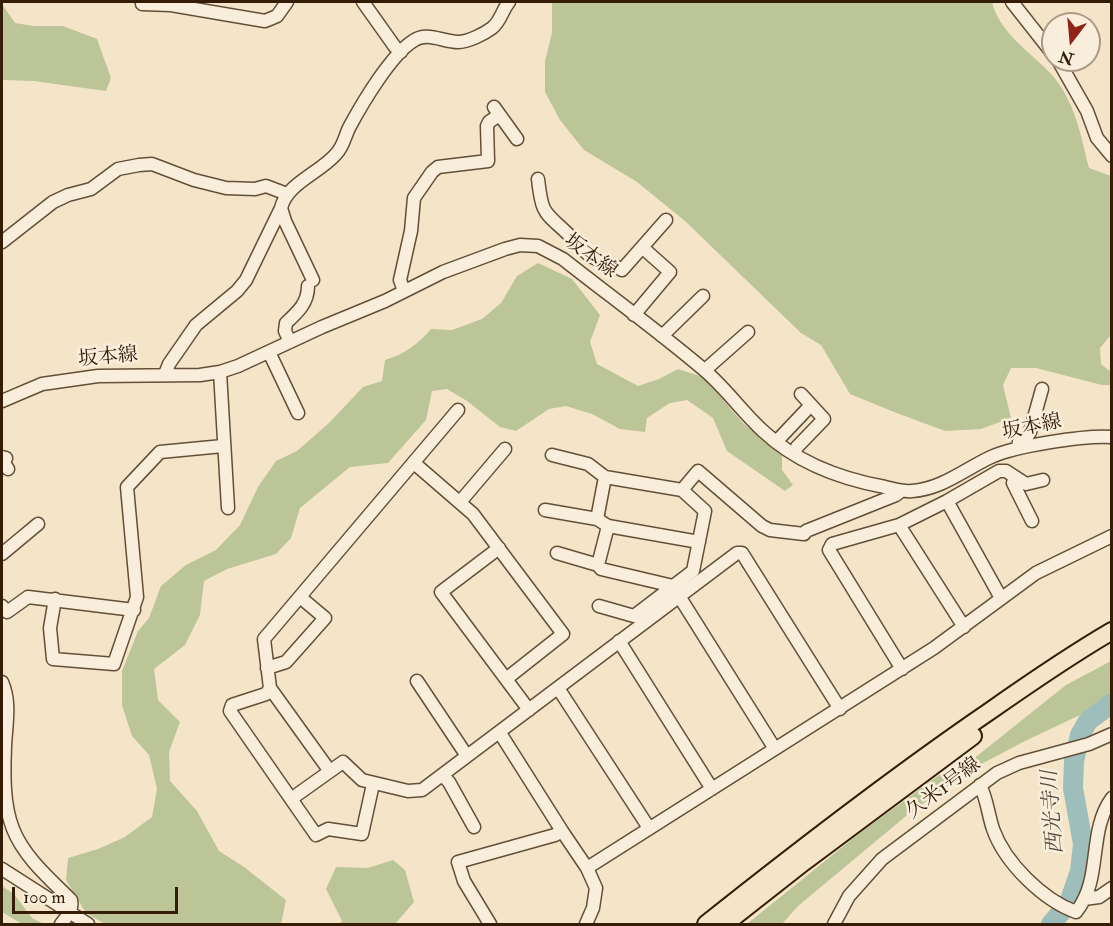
<!DOCTYPE html>
<html>
<head>
<meta charset="utf-8">
<style>
  body { margin:0 }
  #map { position:relative; width:1113px; height:926px; overflow:hidden; background:#f5e5c8; font-family:"IM FELL Double Pica",serif }
  canvas { display:block }
  .frame { position:absolute; inset:0; border:3px solid #341c07; pointer-events:none }
  .north { position:absolute; left:1041px; top:12px; width:60px; height:60px; box-sizing:border-box; background:#f8eedb; border:2px solid #aa9a86; border-radius:50%; rotate:196deg; font-size:16px; font-weight:700; line-height:24px; text-align:center; color:#341c07 }
  .north::after { content:''; display:block; margin:auto; width:21px; height:27px; background:#8f2418; clip-path:polygon(50% 0,100% 100%,50% 72%,0 100%) }
  .scale { position:absolute; left:12px; top:887px; width:166px; height:27px; box-sizing:border-box; border:3px solid #341c07; border-top:0; padding-left:8px; font-size:18px; line-height:21px; white-space:nowrap; color:#341c07; -webkit-text-stroke:4px #f8eedb; paint-order:stroke }
</style>
</head>
<body>
<div id="map">
<canvas width="1113" height="926"></canvas>
<div class="frame"></div>
<div class="north">N</div>
<div class="scale">100 m</div>
</div>
<script>
const ctx = document.querySelector('canvas').getContext('2d');
ctx.lineJoin = 'round';
function paint(path, color) { ctx.fillStyle = color; ctx.fill(path, 'evenodd'); }
function strokePath(path, color, width, dash) { ctx.strokeStyle = color; ctx.lineWidth = width; ctx.lineCap = dash ? 'butt' : 'round'; ctx.setLineDash(dash || []); ctx.stroke(path); }
function write(font, color, halo, rows, align = 'center') {
  ctx.font = font + ' "IM FELL Double Pica","Noto Serif JP",serif'; ctx.lineWidth = 5; ctx.setLineDash([]); ctx.textBaseline = 'middle'; ctx.strokeStyle = halo; ctx.fillStyle = color; for (const [text, x, y, turn = 0] of rows) {
    ctx.save(); ctx.translate(x, y); ctx.rotate((+turn || 0) * Math.PI / 180); ctx.textAlign = isNaN(turn) ? turn : align; if (halo) ctx.strokeText(text, 0, 0); ctx.fillText(text, 0, 0); ctx.restore();
  }
}
const green = new Path2D(`
  M552,2H992C1000,34 1031,52 1052,75C1075,101 1081,136 1089,168L1111,176V335L1100,348L1101,364L1111,372V385H1102L1036,368H1011L1003,385L1011,418L981,429L945,431L894,412L850,394L821,345L801,333L685,221L637,182L584,150L560,120L545,92V61L552,33Z
  M2,4L15,23L34,26H63L97,39L111,78L106,91L34,81L2,80Z
  M538,263L572,279L600,315L590,342L597,364L638,386L659,379L678,369L703,377L744,424L782,454V470L793,485L785,491L727,451L713,418L687,400L670,403L647,418L645,432L620,429L592,414L566,406L549,409L516,431L500,427L467,401L447,389L432,391L426,420L388,463L350,467L300,508L291,538L276,554L227,569L204,581L200,615L185,645L154,669L158,700L180,722L169,752L170,781L197,811L219,851L244,867L286,900L281,924H105L86,913L66,880L68,858L98,849L125,837L152,817L157,789L149,755L132,736L122,705V671L138,631L149,618L161,586L186,565L216,550L240,525L258,487L276,461L297,451L329,423L363,387L382,381L385,360C405,354 418,344 431,329L452,330L482,319L501,303L517,276Z
  M1111,661V692L1080,715L1025,741L972,769L906,816L798,906L782,924H747L856,836L939,775L957,772L1066,685Z
  M393,860L405,870L414,902L395,924H339L342,921L326,889L336,867L368,868Z
  M2,886L14,894L32,918L44,924H22L2,912Z`);
const river = new Path2D(`
  M1051,924L1069,903L1080,871L1083,844L1073,788L1074,761L1080,735L1088,721L1112,703`);
const minor = new Path2D(`
  M363,2L395,47L401,52
  M1012,2L1053,54
  M142,4L171,5L265,21L277,16L287,2
  M1058,60L1087,111L1097,138L1112,156
  M494,107L517,139
  M538,179C542,215 544,211 568,234C575,241 581,249 588,254C597,262 612,263 622,270L666,220
  M2,242L53,202L68,195L91,189L118,169L139,165L152,164L194,180L226,188L255,189L266,186L287,194
  M313,280L285,221L281,208C287,183 320,173 336,154C344,146 345,135 350,126C363,102 391,55 413,41C427,31 443,42 458,42C468,42 484,34 492,28C501,21 502,10 509,2
  M404,291L400,280L411,231L414,198L432,172L438,167L488,161L487,126L489,122L499,115
  M634,315L670,272L643,248
  M662,336L703,296
  M290,342L285,331L286,323C298,312 308,303 308,286
  M269,352L298,413
  M705,370L748,332
  M220,372L228,508
  M165,374L169,364L196,325L237,291L246,280L281,208
  M2,401L42,384L98,376L200,375L220,372L238,366L322,327L385,301L443,272L505,249L520,245L538,246L563,259C610,296 658,331 703,369C725,387 742,412 763,431C796,462 841,479 885,487C894,489 903,492 912,491C942,489 965,469 991,457C1015,446 1085,435 1112,437
  M776,442L811,405
  M1018,448L1019,441L1027,437L1030,432L1042,389
  M794,454L797,447L824,419L801,394
  M552,455L588,464L605,477L682,490L705,511L693,571L634,616L599,606
  M2,457L6,458L4,463L8,469
  M414,463L473,514L563,634L506,679
  M1015,477L1013,483L1032,521
  M682,490L698,471L762,526L770,530L804,534L806,531L896,495L901,491
  M947,501L1001,598
  M460,502L505,449
  M545,510L597,519L608,526L699,542
  M597,519L605,477
  M899,525L964,627
  M499,548L441,592L529,710
  M557,553L598,565L601,569L673,586
  M2,554L38,524
  M598,565L608,526
  M679,596L775,749
  M55,599L50,628L53,659L114,664L137,597L127,487L160,452L223,446
  M2,606L7,612L28,597L134,610
  M619,641L712,789
  M267,668L286,662L325,618L300,597
  M902,669L829,550L832,544L899,525L947,501L999,471H1006L1026,484L1043,480
  M417,681L467,756
  M2,682C11,702 6,725 5,746C4,772 3,804 13,829C24,857 50,879 71,900C73,911 67,916 61,924
  M270,688L266,694L232,705L230,711L316,835L328,829L362,834L373,784
  M558,688L649,828
  M500,733L562,831L587,868L596,888L593,908L586,924
  M329,770L270,688L264,639L458,410
  M442,775L449,782L474,827
  M980,785C987,799 988,814 993,829C1005,863 1043,900 1076,912C1103,879 1087,832 1112,798
  M291,799L343,762L362,780L408,791L422,790L737,553H742L840,709
  M587,868L934,648L1036,573L1112,536
  M2,869L88,924
  M1084,899L1099,897L1112,888
  M490,924L464,881L458,862L555,835L562,831
  M834,924L849,896L882,859L997,773L1019,763L1089,744L1112,734`);
const highway = new Path2D(`
  M706,924C799,850 892,778 990,711C1030,683 1069,656 1112,631
  M725,924L804,862L973,736`);
const streetNames = [
  ["坂本線",590,257,36],
  ["坂本線",108,358,-5],
  ["坂本線",1032,428,-11],
  ["久米1号線",944,789,-37]
];
const waterNames = [
  ["西光寺川",1054,812,-94]
];
paint(green, '#bbc597');
strokePath(river, '#9dbebb', 20);
strokePath(minor, '#644e37', 15);
strokePath(highway, '#341c07', 20);
strokePath(minor, '#f8eedb', 12);
strokePath(highway, '#f5e5c8', 16);
write('20px', '#341c07', '#f8eedb', streetNames);
write('italic 21px', '#544d3d', '#f8eedb', waterNames);
</script>
</body>
</html>
